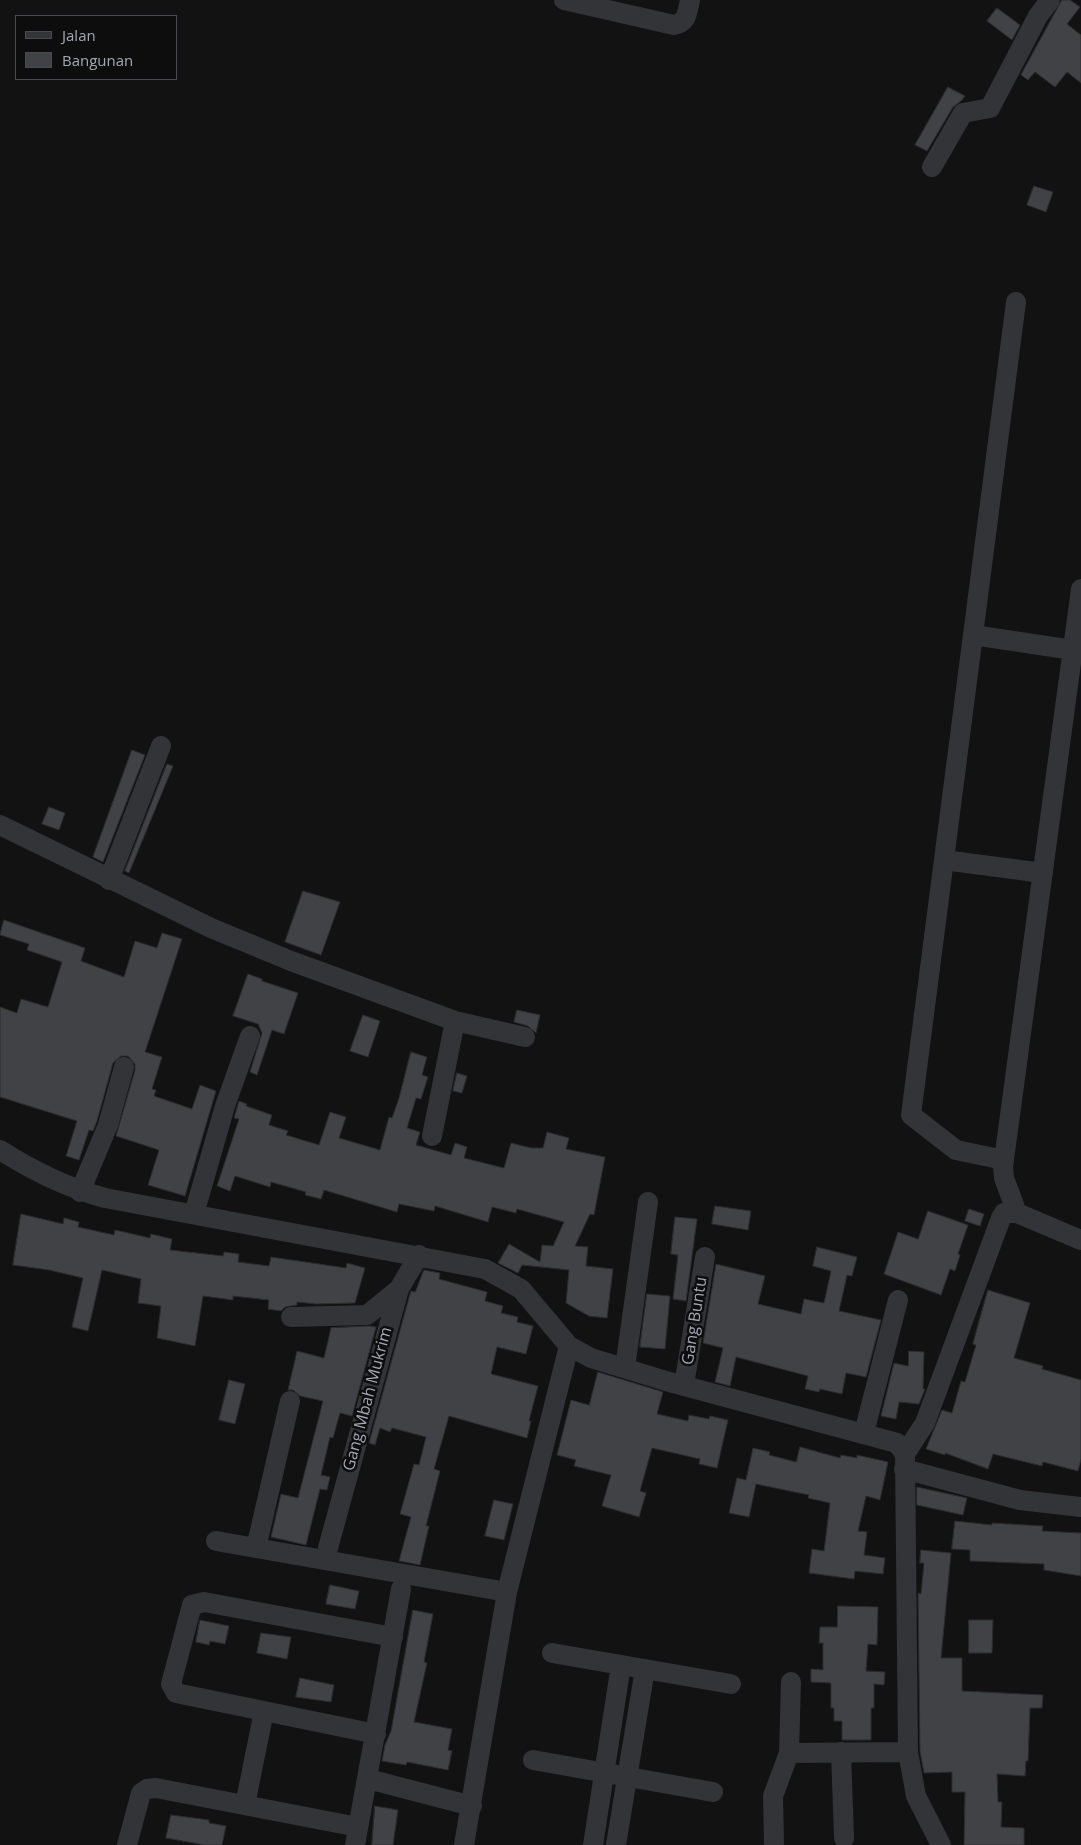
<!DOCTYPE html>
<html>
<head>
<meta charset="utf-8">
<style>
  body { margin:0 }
  #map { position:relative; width:1081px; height:1845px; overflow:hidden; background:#121213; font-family:"Open Sans",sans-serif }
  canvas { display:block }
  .legend { position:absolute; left:15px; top:15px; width:162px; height:65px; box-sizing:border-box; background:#0d0d0e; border:1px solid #494b50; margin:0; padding:6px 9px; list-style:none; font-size:15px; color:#a4a8b3 }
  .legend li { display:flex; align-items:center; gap:10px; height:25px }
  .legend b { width:25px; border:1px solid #494b50 }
</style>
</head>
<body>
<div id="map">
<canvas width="1081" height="1845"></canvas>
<ul class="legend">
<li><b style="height:6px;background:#333438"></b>Jalan</li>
<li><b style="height:14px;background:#414246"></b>Bangunan</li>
</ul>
</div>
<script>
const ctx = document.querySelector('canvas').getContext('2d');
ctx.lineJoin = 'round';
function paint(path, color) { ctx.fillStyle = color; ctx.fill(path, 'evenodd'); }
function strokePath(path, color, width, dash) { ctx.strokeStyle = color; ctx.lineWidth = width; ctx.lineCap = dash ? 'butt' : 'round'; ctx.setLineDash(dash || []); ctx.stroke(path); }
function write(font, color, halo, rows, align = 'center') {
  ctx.font = font + ' "Open Sans",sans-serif'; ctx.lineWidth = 5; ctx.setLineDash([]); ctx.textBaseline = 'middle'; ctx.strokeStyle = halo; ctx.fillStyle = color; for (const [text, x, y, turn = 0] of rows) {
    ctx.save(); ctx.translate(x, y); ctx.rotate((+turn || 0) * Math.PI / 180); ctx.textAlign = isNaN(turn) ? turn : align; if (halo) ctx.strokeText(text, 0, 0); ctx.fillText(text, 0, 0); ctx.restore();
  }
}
const building = new Path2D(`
  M1062,0H1070L1080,7L1067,24L1081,35V83L1067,72L1055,87L1035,72L1028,80L1021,75Z
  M997,8L1020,25L1012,40L987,21Z
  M948,87L965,96L961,101L953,107L927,151L915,145Z
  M1034,186L1053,192L1046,212L1027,205Z
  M132,750L145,755L103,862L93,857Z
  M167,764L173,766L129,873L125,871Z
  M49,807L65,813L59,830L42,824Z
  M303,891L340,902L321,955L285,942Z
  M4,920L85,948L81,961L124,977L135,941L157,948L162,933L182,939L145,1052L162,1057L152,1089L156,1090L154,1096L192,1109L200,1085L216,1091L185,1196L148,1185L159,1150L116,1136L135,1070V1064L128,1056H121L113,1063L97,1121L93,1131L89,1130L79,1160L66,1156L77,1121L0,1097V1007L17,1013L21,999L48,1007L62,962L27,950L29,944L0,935Z
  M248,974L262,979V981L298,993L284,1034L272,1030L257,1075L250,1072L262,1033L258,1024L233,1016Z
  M517,1010L540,1015L536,1033L528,1026L514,1022Z
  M363,1015L380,1021L368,1057L350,1051Z
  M411,1052L427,1057L422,1075L428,1077L421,1099L416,1098L407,1128L420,1132L416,1145L451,1155L455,1143L467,1147L464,1158L504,1168L511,1143L531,1148H543L547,1132L569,1138L566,1149L605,1157L594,1215L590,1214L575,1246L588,1247L586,1266L613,1269L607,1318L589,1316L566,1303L569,1270L522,1265L518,1273L498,1263L509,1244L540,1262L542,1245L553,1246L564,1222L517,1209L516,1213L492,1207L488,1222L435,1206L434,1211L399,1204L397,1212L324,1190L321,1199L305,1195L306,1192L271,1182L270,1187L235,1176L230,1191L217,1186L239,1119L234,1118L239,1101L247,1104L246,1106L272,1115L269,1125L288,1131L286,1135L319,1145L330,1112L346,1117L339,1138L380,1150L389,1117L392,1118L399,1098Z
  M457,1073L467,1076L462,1093L453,1091Z
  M715,1206L751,1211L748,1230L712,1224Z
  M969,1209L984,1214L980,1226L965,1221Z
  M928,1211L968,1225L958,1254L960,1255L955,1271L950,1269L941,1295L884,1274L898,1232L918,1239Z
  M21,1214L63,1224L64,1218L79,1222L78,1227L114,1235L115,1230L150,1238L151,1234L172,1239L170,1250L223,1256L224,1252L239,1254L238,1262L269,1266L271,1257L346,1268L347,1263L365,1268L355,1303L316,1304L297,1302V1305L285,1307L281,1311L268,1309L269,1300L233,1296V1300L203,1296L195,1346L157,1338L161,1306L138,1303L141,1279L102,1270L88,1331L72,1327L83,1278L49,1270L13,1265Z
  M675,1217L697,1219L686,1301L673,1299L678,1255L671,1254Z
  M817,1247L857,1257L852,1276L847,1275L839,1311L881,1320L866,1377L846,1373L842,1394L820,1389L819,1392L805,1389L808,1376L736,1357L730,1386L715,1382L723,1348L703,1343L716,1264L765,1276L758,1304L801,1314L804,1299L824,1303L831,1271L813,1266Z
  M424,1270L440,1273L439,1279L487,1292L485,1301L503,1306L501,1313L518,1317L517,1322L533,1326L526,1354L497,1347L491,1374L538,1386L529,1421H531L527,1438L449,1416L434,1469L440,1471L426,1526H429L420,1565L399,1561L411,1517L400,1514L414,1464L419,1465L426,1437L392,1428L390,1432L380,1428L375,1445L369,1443L410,1294L411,1291L415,1292Z
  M988,1290L1030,1303L1014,1358L1043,1366L1042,1369L1081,1380V1459L1078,1471L1043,1462L1042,1466L993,1454L988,1469L945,1453V1455L926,1449L942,1410L952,1413L961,1381L965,1382L976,1345L973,1344Z
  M647,1294L670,1296L665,1349L640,1347Z
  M370,1326L376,1327L352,1416L340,1413L333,1438L330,1437L321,1475L330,1477L327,1490L320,1489L306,1545L271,1537L281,1494L298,1498L323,1401L300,1396L293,1390H288L297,1351L324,1358L331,1328Z
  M909,1351L924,1352L923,1389H925L919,1404L899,1402L896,1419L881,1416L894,1363L908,1366Z
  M598,1372L663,1392L657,1414L688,1421L689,1415L709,1419L710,1416L728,1420L717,1468L699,1464L700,1459L652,1448L640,1491L646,1493L639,1517L602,1506L611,1475L574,1466L576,1460L557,1455L571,1400L589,1405Z
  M229,1380L245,1384L235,1424L219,1420Z
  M800,1447L840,1458L841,1455L857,1458V1455L888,1462L880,1500L866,1496L858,1531L867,1532L864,1555L885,1558L883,1574L855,1571L854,1579L809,1573L812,1549L824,1551L830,1503L808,1498L809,1495L756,1484L749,1517L729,1513L737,1478L746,1480L753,1448L770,1452L769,1455L796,1462Z
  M917,1487L967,1498L963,1515L917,1505Z
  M494,1500L513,1504L504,1540L485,1536Z
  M955,1521L992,1525V1523L1043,1526L1042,1531L1081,1533V1576L1044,1570V1564L970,1561V1550L952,1549Z
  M921,1550L951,1553L941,1658H962V1691L1043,1695L1042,1708H1030L1028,1761H1026L1025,1776L997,1774L998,1802H1002L1001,1827L1024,1828V1845H964L965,1792H952V1772L924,1773L920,1751L918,1593L921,1594L924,1563H920Z
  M330,1585L359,1591L355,1609L326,1604Z
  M838,1606L878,1607L877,1645L868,1644L866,1671L885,1672L884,1685L874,1684V1708H871V1740H842V1721H834V1708H831V1683L811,1682V1669L823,1670V1643H819L820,1627H837Z
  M413,1610L433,1614L424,1662L427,1663L414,1722L452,1729L448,1750L452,1751L448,1770L407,1762L406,1765L382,1761L385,1745L391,1731Z
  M200,1620L229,1626L225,1644L210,1641L209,1645L196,1642Z
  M969,1620H993L992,1653H969Z
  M261,1633L291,1637L287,1659L257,1653Z
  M300,1678L334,1685L331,1702L296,1697Z
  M375,1806L398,1810L393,1845H372Z
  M171,1815L209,1820V1823L226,1826L222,1845H205L166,1838Z`);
const street = new Path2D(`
  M564,0L674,25C688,22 687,12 690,0
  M932,167L963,113L990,108L1038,16L1050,0
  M973,635L1073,650
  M0,825L211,928L291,961L455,1021L525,1037
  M944,860L1043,873
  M109,880L161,746
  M432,1136L455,1021
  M0,1150C33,1171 67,1188 105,1198L485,1269L521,1289L569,1346L591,1358L666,1381L897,1443L905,1454L908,1752L916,1796L941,1845
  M1004,1160L956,1150L911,1115L1016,302
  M80,1192L108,1125L124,1067
  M1017,1213L1004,1178L1003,1167L1081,589
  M194,1214L225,1106L250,1036
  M291,1317L367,1315L399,1289
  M625,1368L648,1202
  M684,1385L705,1257
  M864,1433L898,1300
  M905,1454L925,1423L1001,1218L1004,1213H1017L1081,1240
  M904,1469L1020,1500L1081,1507
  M216,1541L507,1592
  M256,1548L290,1401
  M328,1548L399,1289L419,1255
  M552,1653L731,1684
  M376,1734L176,1693L171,1684L192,1605L204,1602L393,1637
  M841,1752L844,1838
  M789,1753L908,1752
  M533,1760L713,1792
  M368,1779L472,1806
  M245,1805L264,1711
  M774,1842L773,1796L789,1753L791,1682
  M127,1845L141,1793L147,1789L156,1788L358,1827
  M355,1845L401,1589
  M464,1845L507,1592L569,1346
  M593,1845L621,1665
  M616,1845L645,1669`);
const streetNames = [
  ["Gang Buntu",695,1321,-81],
  ["Gang Mbah Mukrim",368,1399,-75]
];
paint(building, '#414246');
strokePath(building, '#2c2c2f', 1);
strokePath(street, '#333438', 20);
write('16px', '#a4a8b3', '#0d0d0e', streetNames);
</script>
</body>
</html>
